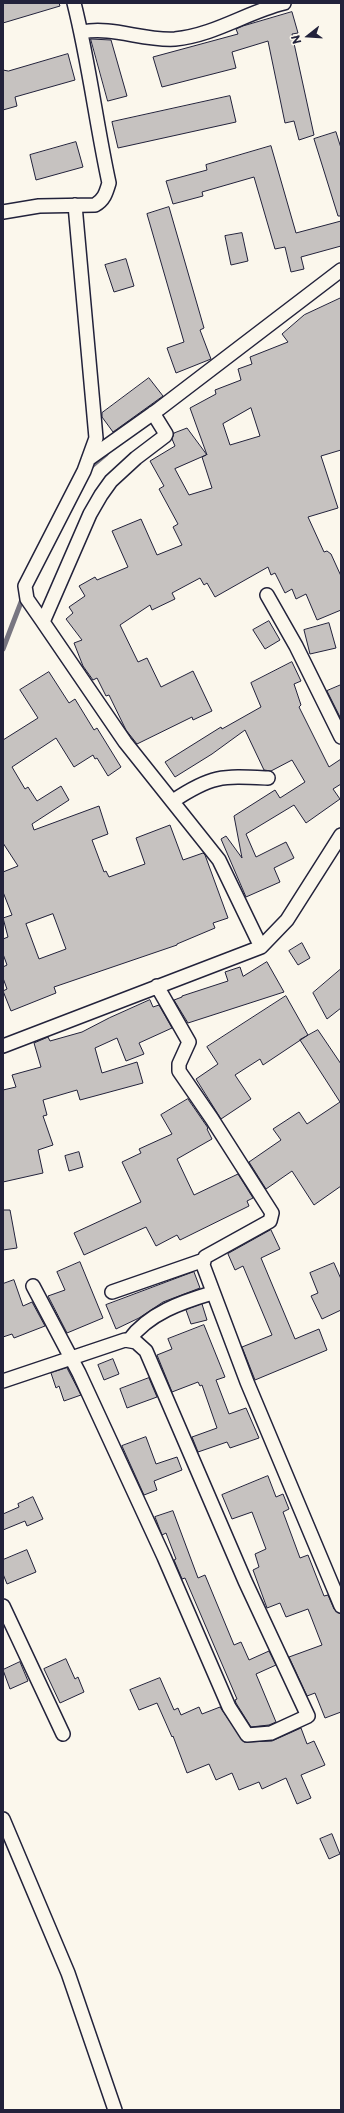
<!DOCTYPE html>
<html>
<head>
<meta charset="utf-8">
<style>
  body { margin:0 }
  #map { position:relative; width:344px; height:2113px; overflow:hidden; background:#fbf7ec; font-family:"Playpen Sans",sans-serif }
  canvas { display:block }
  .frame { position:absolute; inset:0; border:4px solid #22223b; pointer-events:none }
  .north { position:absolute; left:288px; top:16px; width:40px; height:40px; -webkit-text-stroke:3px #fbf7ec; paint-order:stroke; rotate:253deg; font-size:11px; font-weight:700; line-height:16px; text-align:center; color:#22223b }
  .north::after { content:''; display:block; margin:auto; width:14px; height:18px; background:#22223b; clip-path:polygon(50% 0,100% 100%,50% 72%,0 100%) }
</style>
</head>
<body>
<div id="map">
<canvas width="344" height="2113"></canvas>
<div class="frame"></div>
<div class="north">N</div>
</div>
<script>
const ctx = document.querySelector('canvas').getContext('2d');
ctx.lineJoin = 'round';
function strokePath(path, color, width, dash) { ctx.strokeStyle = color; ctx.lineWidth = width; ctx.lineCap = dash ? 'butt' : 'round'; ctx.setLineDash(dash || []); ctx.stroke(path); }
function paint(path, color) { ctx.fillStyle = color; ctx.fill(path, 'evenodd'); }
const stream = new Path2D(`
  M88,469L106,454
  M3,649L23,597`);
const building = new Path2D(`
  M3,3H59L60,6L3,23Z
  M292,12L298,33L292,34L314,135L299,140L294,121L285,123L268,41L232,52L236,68L162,87L153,57L238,34L236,29L243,26Z
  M91,39L111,40L127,96L108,101Z
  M68,54L75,80L15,97L17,106L3,110V70L8,71Z
  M230,96L236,122L118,148L112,122Z
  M336,132L341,148V216H338L314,139Z
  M76,142L83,167L36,180L30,155Z
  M271,146L296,233L341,221V246L301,257L304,269L291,272L285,247L275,249L254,177L202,192L203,196L173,204L166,181L207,170L206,165Z
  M169,207L204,328L200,330L211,359L176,373L167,348L184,342L147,214Z
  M242,233L248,261L231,265L225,236Z
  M126,259L134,286L114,292L105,265Z
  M341,298V450L321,456L338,508L308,517L324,552L327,551L331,554L341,576V610L317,620L306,594L296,599L292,589L285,593L275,573L271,575L268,567L215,597L207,583L204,585L200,578L172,593L175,599L152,610L150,605L120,625L138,662L147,658L161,687L193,671L212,711L193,720L192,717L137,744L126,730L109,695L106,696L97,678L93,680L83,666L74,643L82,640L66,619L73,613L69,607L85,596L79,586L95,577L97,580L128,567L112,531L141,519L157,555L182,545L173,527L178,524L159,489L164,486L150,461L175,446L172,439L174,433L187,428L207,455L190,408L216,394L215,390L241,380L238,369L252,364L250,357L288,342L282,334L304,315ZM251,408L260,436L230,445L223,424ZM206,455L202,457L212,488L189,495L175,469Z
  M149,378L163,396L113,432L102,417V413Z
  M269,621L280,640L265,649L253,630Z
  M329,623L336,648L310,654L304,630Z
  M292,662L301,681L294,684L301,705L299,707L329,767L341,759V784L333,789L340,799L306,823L294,805L246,834L256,857L286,842L294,858L274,868L280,882L246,897L221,839L226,836L242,858L234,816L275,790L280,798L305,782L292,760L271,771L264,770L245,730L212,754L175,777L165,762L221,727L222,729L261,707L251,683Z
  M49,672L69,703L75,699L94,730L97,728L121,767L108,776L97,758L95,759L93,755L74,767L56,738L12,767L25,789L28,787L37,801L61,786L69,800L32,824L34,830L99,806L108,834L92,840L104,872L106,871L109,877L145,864L136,838L170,825L183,860L203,853L205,855L228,918L213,923L215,928L177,944V945L54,987L56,993L11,1011L3,991L7,989L3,978V967L7,965L3,954V939L8,937L3,918L12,915L3,892V872L18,866L3,843V740L38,718L20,690ZM53,914L66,949L39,959L26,924Z
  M341,685V719L327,691Z
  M302,943L310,958L298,965L289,951Z
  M267,962L284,992L188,1023L174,1000L182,997V996L228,981L225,972L240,967L243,976Z
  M341,969V1008L327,1019L313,993Z
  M286,996L308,1035L263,1065L260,1059L235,1075L251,1099L221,1119L196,1079L218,1064L207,1047Z
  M150,1000L153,1007L159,1005L172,1028L139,1043L144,1054L126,1061L117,1038L95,1048L102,1073L137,1062L143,1083L80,1100L77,1090L43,1100L47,1115L43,1116L53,1145L38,1150L43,1173L3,1182V1090L16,1087L12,1075L41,1067L34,1043L48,1037L50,1041L82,1032L109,1018Z
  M318,1030L341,1064V1186L314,1205L292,1171L266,1189L249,1162L281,1140L273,1129L299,1112L307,1124L340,1102L300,1040Z
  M188,1099L208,1128L207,1129L212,1139L177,1159L194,1195L238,1174L253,1198L247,1201L249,1206L180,1240L177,1235L156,1246L146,1227L84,1255L74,1233L141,1202L122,1162L141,1153L139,1149L172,1134L161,1115Z
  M79,1152L83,1167L69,1171L65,1156Z
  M3,1210H10L17,1248L3,1250Z
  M271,1230L280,1249L261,1258L295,1339L319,1329L327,1350L255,1380L242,1347L272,1335L243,1266L235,1270L228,1254Z
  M80,1262L103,1318L67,1333L48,1296L65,1290L57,1272Z
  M334,1263L341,1279V1310L322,1319L311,1296L318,1293L310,1273Z
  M194,1272L200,1288L163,1302L139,1318L116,1329L106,1305Z
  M14,1280L23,1306L32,1302L45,1326L14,1338L12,1334L3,1337V1284Z
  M202,1304L207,1320L191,1324L186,1310Z
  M204,1325L225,1377L216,1380L229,1414L246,1408L259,1438L230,1448L227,1442L198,1452L192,1437L217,1428L202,1385L200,1386L198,1382L172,1392L157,1355L172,1349L168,1339Z
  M113,1359L119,1374L104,1380L98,1365Z
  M67,1368L81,1395L64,1401L59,1386L56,1388L51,1373Z
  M149,1378L157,1397L127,1408L120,1389Z
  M146,1437L156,1464L177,1457L182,1470L154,1481L157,1490L144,1495L122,1446Z
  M268,1476L276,1497L283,1494L289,1509L283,1512L300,1558L308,1555L324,1596L328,1595L334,1609L341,1614V1712L325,1718L315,1693L307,1696L289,1657L322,1645L308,1609L286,1617L280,1603L267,1608L253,1570L259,1567L255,1554L266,1549L252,1512L232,1519L222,1495Z
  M33,1497L43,1519L27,1526L25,1521L3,1530V1514L19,1507L18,1504Z
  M173,1511L198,1578L205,1575L234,1645L241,1642L249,1660L269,1651L276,1665L256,1674L276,1722L269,1725L251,1727L236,1703L235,1700L237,1699L185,1578L182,1579L174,1560L176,1559L166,1533L162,1535L155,1517Z
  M27,1550L36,1572L7,1584L3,1574V1560Z
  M66,1659L75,1679L78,1677L84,1692L60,1703L44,1669Z
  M20,1662L28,1681L10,1689L3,1670Z
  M160,1678L174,1710L178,1708L181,1715L199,1707L202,1714L220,1707L244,1742L272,1741L301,1728L307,1744L314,1741L325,1765L301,1775L311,1798L297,1804L286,1778L262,1789L259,1782L239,1790L232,1773L216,1780L209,1764L187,1773L173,1736L172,1737L157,1703L139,1710L130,1690Z
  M332,1834L340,1854L329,1859L320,1839Z`);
const street = new Path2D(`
  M82,32C113,26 143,41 175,39C215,35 247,12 284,3
  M3,212L39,206L95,205C104,200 106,193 109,183C96,123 89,62 74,3
  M153,413L166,434L165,436L136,458L111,481L101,495L90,514L43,622L125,742L219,860L261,947
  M90,458L159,409L341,270
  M267,595L296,646L341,737
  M43,622L27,599L25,586L84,471L96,438L75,205
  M173,801C212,775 222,776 268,778
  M157,986L189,1042L179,1064V1071L212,1119L272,1213L270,1221L205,1257L203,1265L247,1382L341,1606
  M3,1046L261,947L287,920L341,835
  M112,1292L204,1260
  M129,1340C149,1313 182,1302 212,1293
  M3,1381L125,1340L136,1342L146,1351L245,1581L308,1716L271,1733L247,1735L229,1707L164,1557L79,1373L33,1286
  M3,1606L63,1734
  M3,1819L68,1973L115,2110`);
strokePath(stream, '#787681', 5);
paint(building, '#c6c2c0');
strokePath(building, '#22223b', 1);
strokePath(street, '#22223b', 16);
strokePath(street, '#fbf7ec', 13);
</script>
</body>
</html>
